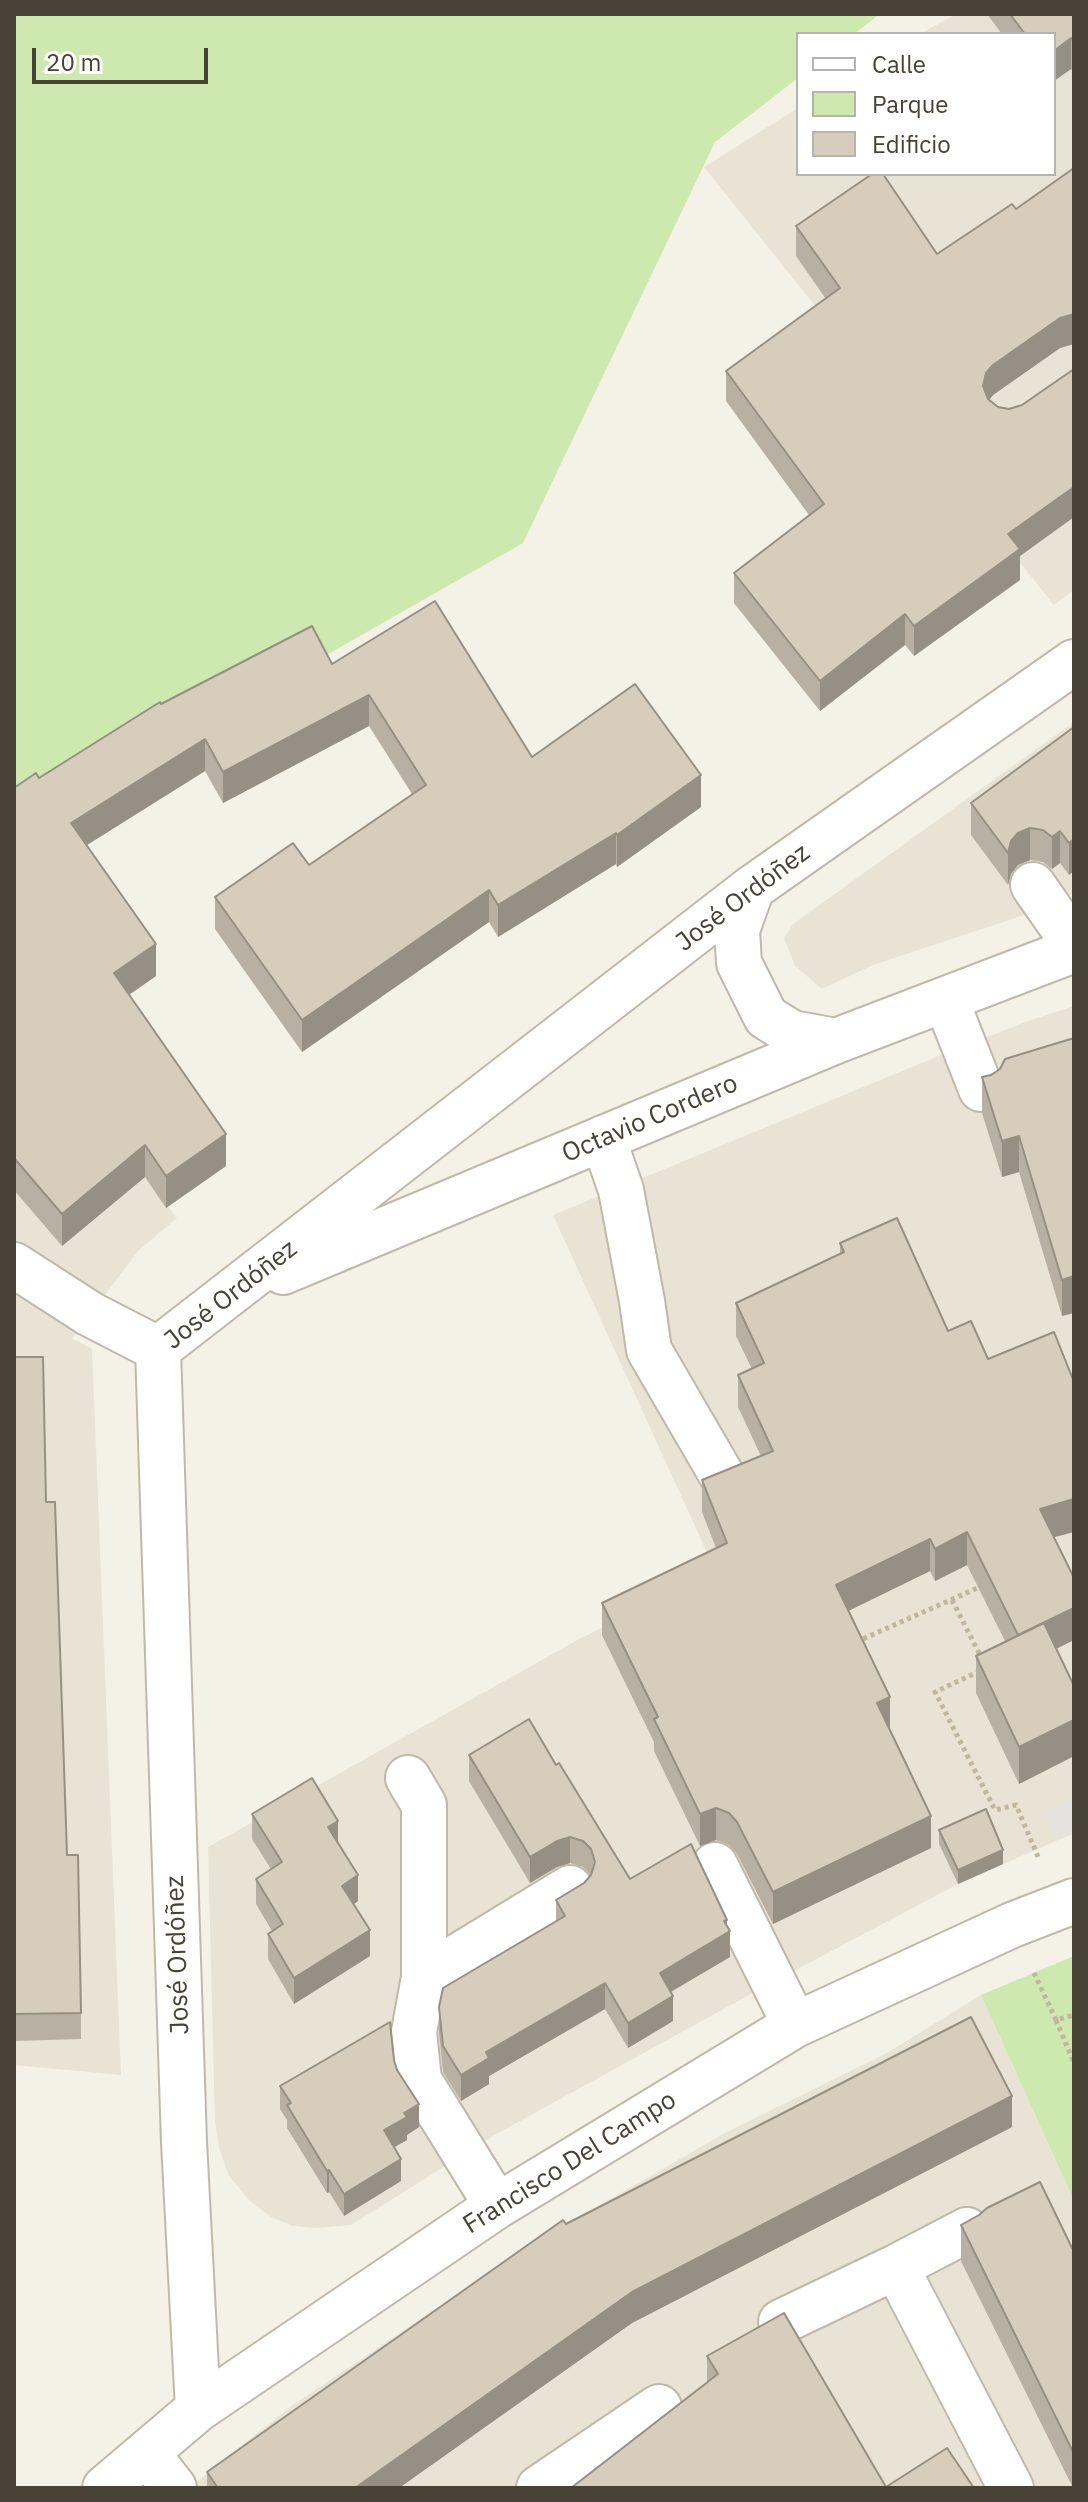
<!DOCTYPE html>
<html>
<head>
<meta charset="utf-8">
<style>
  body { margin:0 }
  #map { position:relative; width:1088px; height:2502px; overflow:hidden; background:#f4f1e7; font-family:"IBM Plex Sans",sans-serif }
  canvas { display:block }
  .frame { position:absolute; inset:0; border:16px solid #474136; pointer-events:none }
  .legend { position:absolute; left:796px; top:32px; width:260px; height:144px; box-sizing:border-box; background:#fff; border:2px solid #b5b3af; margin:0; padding:10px 14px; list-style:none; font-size:24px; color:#474136 }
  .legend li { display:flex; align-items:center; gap:16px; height:40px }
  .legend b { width:40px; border:2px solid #b5b3af }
  .scale { position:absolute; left:32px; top:48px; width:176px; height:36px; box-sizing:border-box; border:4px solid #474136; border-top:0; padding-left:10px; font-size:24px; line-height:28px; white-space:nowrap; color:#474136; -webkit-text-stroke:6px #fff; paint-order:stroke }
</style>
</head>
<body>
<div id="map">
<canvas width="1088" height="2502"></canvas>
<div class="frame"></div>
<ul class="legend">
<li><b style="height:10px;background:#fff"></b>Calle</li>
<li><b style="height:22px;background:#cde9b0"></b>Parque</li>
<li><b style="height:22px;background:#d6cdbd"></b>Edificio</li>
</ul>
<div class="scale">20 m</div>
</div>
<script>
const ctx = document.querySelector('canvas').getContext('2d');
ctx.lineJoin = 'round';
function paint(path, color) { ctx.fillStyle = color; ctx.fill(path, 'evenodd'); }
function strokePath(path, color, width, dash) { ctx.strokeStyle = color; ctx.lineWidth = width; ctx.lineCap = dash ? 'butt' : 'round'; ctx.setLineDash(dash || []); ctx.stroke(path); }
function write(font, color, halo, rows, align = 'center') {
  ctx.font = font + ' "IBM Plex Sans",sans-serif'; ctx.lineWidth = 7; ctx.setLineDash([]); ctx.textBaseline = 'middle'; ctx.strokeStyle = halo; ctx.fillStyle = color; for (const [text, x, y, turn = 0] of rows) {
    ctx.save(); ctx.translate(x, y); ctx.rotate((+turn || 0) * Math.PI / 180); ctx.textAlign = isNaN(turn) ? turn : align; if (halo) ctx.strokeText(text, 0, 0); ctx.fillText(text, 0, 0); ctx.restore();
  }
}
const residential = new Path2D(`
  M956,14H1074V590L1054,605L704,167L798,108V174H1054V34H920Z
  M1074,722V893L1024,915L873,965L822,989L795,966L784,938L793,924Z
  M1074,1006V1833L958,1884L758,1990L493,2136L351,2225L316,2228L293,2226L271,2217L250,2201L229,2176L219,2148L215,2121L208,1847L581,1638L697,1582L715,1570L553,1215L941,1055L1031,1020Z
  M14,1010L177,1218L139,1250L72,1338L92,1349L121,2075L14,2065Z
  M981,1995L1074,2201V2488H189L290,2407L495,2269L579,2217L725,2133L887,2053Z`);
const green = new Path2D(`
  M14,14H880L854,34H798V78L715,142L523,543L14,833Z
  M1074,1956V2201L981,1995Z`);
const parking = new Path2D(`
  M1074,1798V1833L1058,1840L1044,1812Z`);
const path = new Path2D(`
  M952,1600L982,1659
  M856,1642L982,1586
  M980,1671L935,1692L995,1810L1016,1805L1039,1859
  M1034,1973L1056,2020L1074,2015
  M1056,2020L1074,2063`);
const minor = new Path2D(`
  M1033,885L1074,944
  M752,888L737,930L739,963L766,1017L792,1033L836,1041
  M946,1000L981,1089
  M603,1138L621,1190L642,1301L649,1350L721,1474
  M14,1265L90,1314L158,1349
  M283,1272L836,1041L1074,950
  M408,1778L424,1805V1977L414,2032L419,2080L497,2206
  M715,1865L795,2025
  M424,1977L570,1888
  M896,2267L967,2230
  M781,2322L896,2267L1011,2488
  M198,2409L184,2142L158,1349L752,888L1074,662
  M147,2453L174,2488
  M105,2488L198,2409L497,2206L795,2025L1012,1925L1074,1901
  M539,2488L659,2407`);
const wall = new Path2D(`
  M987,14H1074V73L1071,69L1054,81V34H1002Z
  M1074,168V344L1060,348L993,395L989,400L998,407L1009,409L1022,405L1074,369V517L1020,556V580L914,656L905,645L820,711L734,603V573L809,515L726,401V371L826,299L796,256V226L937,254L1016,209Z
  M332,664L532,757L701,807L617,867L616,864L498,937L489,922L302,1052L215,929V897L309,865L412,794L369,726L223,803L205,771L87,845L156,976L129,995L226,1166L166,1208L145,1177L62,1246L14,1190V788L39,778L161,704Z
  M1074,727L1069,875L1060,863L1052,869L1043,862L1030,860L1018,865L1011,874L1008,885L971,835V803Z
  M1074,1038L1062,1316L1019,1172L1002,1177L982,1113V1077L991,1075Z
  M840,1243L948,1331L1074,1578V1640L1056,1649L1074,1686V1756L1019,1784L976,1693V1656L1005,1641L967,1565L935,1581L930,1571L848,1611L931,1848L773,1924L737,1854L729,1845L716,1840L700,1846L654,1751V1742L602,1635V1603L716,1548L702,1512V1480L761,1456L738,1407V1375L752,1369L736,1336V1303L840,1254Z
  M14,1357L46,1502L67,1855L81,2013V2039L14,2041Z
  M469,1755L556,1765L630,1879L727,1927L730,1957L671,1992L673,2021L628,2048L605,2009L489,2076V2084L461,2101L443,2072L439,2033V2007L556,1922V1900L584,1883L591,1875L583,1867L570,1863L557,1867L530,1883L469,1781Z
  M252,1814L338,1842L358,1901L354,1904L370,1956L294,2004L268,1959V1934L272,1931L256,1904V1879L271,1869L252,1839Z
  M939,1830L1003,1864L958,1884L939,1844Z
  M394,2060L419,2127L407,2135V2140L394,2147L401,2181L344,2216L329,2192L327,2193L287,2128V2120L280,2109V2086Z
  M1012,2127L632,2323L399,2488H207V2472L566,2224Z
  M961,2225L1074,2252V2488H1073L961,2261Z
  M707,2356L886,2487L571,2488L707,2383Z`);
const shadedWall = new Path2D(`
  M1071,38V69L1054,81V51Z
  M1073,314V344L1060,348L993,395L986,404L983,386L986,373L993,365L1060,318Z
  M1074,487V517L1020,556V580L914,656V626L1008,534Z
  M905,614V645L820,711V681Z
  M369,695V726L223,803V772Z
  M205,739V771L71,855V823Z
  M701,775V807L617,867V835Z
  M1030,828V860L1018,865L1011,874L1008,885V853L1011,841L1018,833Z
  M1060,831V863L1052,869V837Z
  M616,833V864L498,937V905Z
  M1074,839V871L1069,875V843Z
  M489,890V922L302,1052V1020Z
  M156,944V976L114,1005V973Z
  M226,1134V1166L166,1208V1176Z
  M1019,1136V1172L1002,1177V1141Z
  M145,1145V1177L62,1246V1214Z
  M1074,1276V1313L1062,1316V1280Z
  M1074,1499V1532L1040,1541V1509Z
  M967,1532V1565L935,1581V1549Z
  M930,1539V1571L836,1617V1585Z
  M1074,1608V1640L1018,1667V1635Z
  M890,1697V1729L877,1736V1703Z
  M1074,1720V1756L1019,1784V1747Z
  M716,1808V1840L700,1846V1814Z
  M931,1816V1848L773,1924V1892Z
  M338,1821V1847L328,1827Z
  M570,1837V1863L557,1867L530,1883V1857L557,1841Z
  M1003,1850V1864L958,1884V1870Z
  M358,1875V1901L342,1912V1886Z
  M727,1920V1933L730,1931V1957L660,1998V1973Z
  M370,1930V1956L294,2004V1978Z
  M605,1983V2009L489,2076V2084L461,2101V2075L486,2052Z
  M673,1996V2021L628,2048V2023Z
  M1012,2096V2127L632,2323L399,2488H355L632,2292Z
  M419,2104V2127L407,2135V2140L384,2153V2130L404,2113Z
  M401,2159V2181L344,2216V2194Z
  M329,2170V2192L327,2193V2171Z`);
const building = new Path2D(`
  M1010,14H1074V43L1071,38L1054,51V34H1025Z
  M1074,168V314L1060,318L993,365L986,373L983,386L988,399L998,407L1009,409L1022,405L1074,369V487L1008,534L1020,549L914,626L905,614L820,681L734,573L824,504L726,371L840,288L796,226L872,174H883L937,254L1012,204L1016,209Z
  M435,601L532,757L635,684L701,775L617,835L616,833L498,905L489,890L302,1020L215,897L293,843L309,865L426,785L369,695L223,772L205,739L71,823L156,944L114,973L226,1134L166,1176L145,1145L62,1214L14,1158V788L36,773L39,778L160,702L161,704L312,626L332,664Z
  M1074,727V839L1069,843L1060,831L1052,837L1043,830L1030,828L1018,833L1011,841L1008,853L971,803Z
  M1074,1038V1276L1062,1280L1019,1136L1002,1141L982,1077L991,1075L1000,1069L1005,1059Z
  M897,1218L948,1331L971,1321L988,1359L1054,1332L1074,1382V1499L1040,1509L1074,1578V1608L1018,1635L967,1532L935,1549L930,1539L836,1585L890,1697L877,1703L931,1816L773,1892L737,1822L729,1813L716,1808L700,1814L654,1719L658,1717L602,1603L727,1543L702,1480L773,1451L738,1375L764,1363L736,1303L844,1252L840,1243Z
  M14,1357H43L46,1502H55L67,1855H78L81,2013L14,2014Z
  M1044,1623L1074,1686V1720L1019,1747L976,1656Z
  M529,1719L556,1765L559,1763L630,1879L691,1844L727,1920L724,1921L730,1931L660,1973L673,1996L628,2023L605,1983L486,2052L489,2058L461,2075L443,2046L439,2007L443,1988L565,1916L556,1900L584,1883L591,1875L595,1862L591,1849L583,1841L570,1837L557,1841L530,1857L469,1755Z
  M312,1778L338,1821L328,1827L358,1875L342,1886L370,1930L294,1978L268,1934L283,1924L256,1879L282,1862L252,1814Z
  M986,1809L1003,1850L958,1870L939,1830Z
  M971,2017L1012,2096L632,2292L355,2488H218L207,2472L563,2220L566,2224Z
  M390,2022L394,2060L397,2070L419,2104L404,2113L407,2117L384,2130L401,2159L344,2194L329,2170L327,2171L287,2105L291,2103L280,2086Z
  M1040,2182L1074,2252V2454L961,2225L979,2215L987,2208Z
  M784,2313L886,2487L947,2448L974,2488H571L718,2374L707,2356Z`);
const streetNames = [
  ["José Ordóñez",743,898,-37],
  ["Octavio Cordero",650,1119,-23],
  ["José Ordóñez",231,1295,-38],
  ["José Ordóñez",178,1955,-92],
  ["Francisco Del Campo",570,2163,-32]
];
paint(residential, '#e8e3d5');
paint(green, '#cde9b0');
paint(parking, '#e5e3df');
strokePath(minor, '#c0b9aa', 48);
strokePath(path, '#c2b69b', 5, [4, 4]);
strokePath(minor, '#fff', 44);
paint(wall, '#b8b0a3');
paint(shadedWall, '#969084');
paint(building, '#d6cdbd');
strokePath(building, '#969084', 2);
write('26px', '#474136', '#fff', streetNames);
</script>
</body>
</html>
